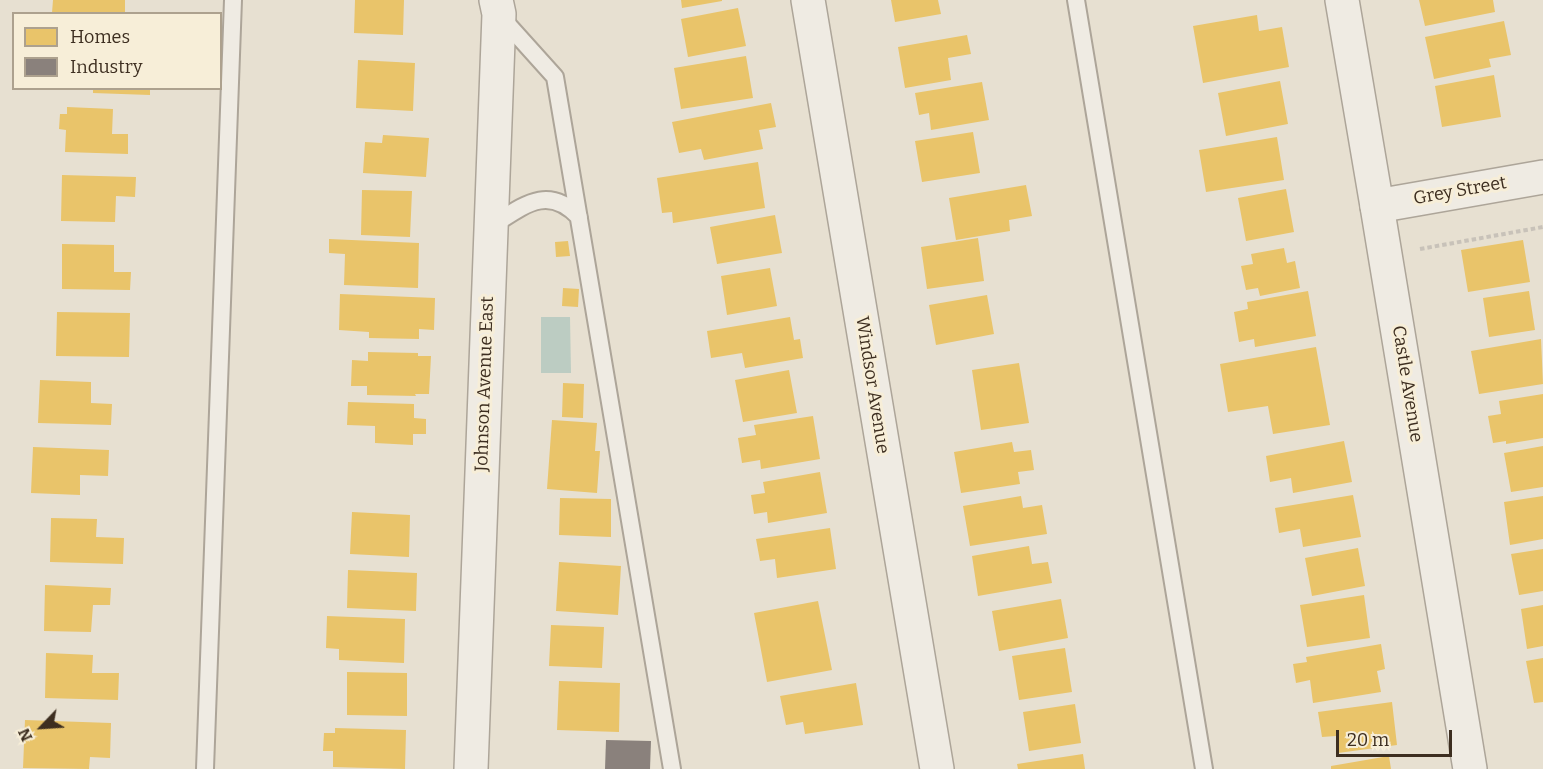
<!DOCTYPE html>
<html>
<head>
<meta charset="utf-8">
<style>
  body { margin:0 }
  #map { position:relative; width:1543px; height:769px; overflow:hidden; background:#e7e0d1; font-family:Bitter,serif }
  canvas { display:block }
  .legend { position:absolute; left:12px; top:12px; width:210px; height:78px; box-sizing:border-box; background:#f7eed8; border:2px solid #ada18e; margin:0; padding:8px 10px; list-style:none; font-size:18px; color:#3d2e20 }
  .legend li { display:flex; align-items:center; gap:12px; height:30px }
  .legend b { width:30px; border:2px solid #ada18e }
  .north { position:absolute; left:12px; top:697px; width:60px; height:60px; -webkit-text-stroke:4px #f7eed8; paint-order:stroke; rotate:245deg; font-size:16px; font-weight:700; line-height:24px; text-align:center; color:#3d2e20 }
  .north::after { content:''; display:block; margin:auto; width:21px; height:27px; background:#3d2e20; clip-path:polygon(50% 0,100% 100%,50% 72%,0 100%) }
  .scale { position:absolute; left:1336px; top:730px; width:116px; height:27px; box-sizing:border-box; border:3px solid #3d2e20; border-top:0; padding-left:8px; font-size:18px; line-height:21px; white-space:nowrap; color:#3d2e20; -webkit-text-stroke:4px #f7eed8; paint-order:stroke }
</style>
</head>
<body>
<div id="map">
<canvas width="1543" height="769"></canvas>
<ul class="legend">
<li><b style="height:16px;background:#e9c46a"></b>Homes</li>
<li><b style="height:16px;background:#8a817c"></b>Industry</li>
</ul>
<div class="north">N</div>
<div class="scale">20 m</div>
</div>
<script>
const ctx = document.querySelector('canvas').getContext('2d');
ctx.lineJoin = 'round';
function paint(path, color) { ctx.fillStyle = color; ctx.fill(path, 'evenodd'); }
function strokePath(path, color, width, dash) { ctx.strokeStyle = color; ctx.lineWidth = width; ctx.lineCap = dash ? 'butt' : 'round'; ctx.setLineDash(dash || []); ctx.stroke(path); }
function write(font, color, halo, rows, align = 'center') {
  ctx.font = font + ' Bitter,serif'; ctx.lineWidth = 6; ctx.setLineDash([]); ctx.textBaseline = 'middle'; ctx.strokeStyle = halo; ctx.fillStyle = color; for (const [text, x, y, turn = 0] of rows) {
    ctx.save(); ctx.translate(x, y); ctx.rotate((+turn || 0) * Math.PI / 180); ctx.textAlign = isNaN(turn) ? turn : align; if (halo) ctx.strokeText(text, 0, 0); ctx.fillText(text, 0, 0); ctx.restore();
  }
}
const water = new Path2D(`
  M541,317H570L571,373H541Z`);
const homes = new Path2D(`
  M53,0H125V14L52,13Z
  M355,0H404L403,35L354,33Z
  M681,0H722V1L682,8Z
  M891,0H938L941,14L895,22Z
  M1419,0H1493L1495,12L1425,26Z
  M738,8L746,46L688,57L681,19Z
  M1257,15L1259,31L1282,27L1289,67L1203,83L1193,26Z
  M1504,21L1511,55L1489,59L1491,67L1434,79L1425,37Z
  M967,35L971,54L948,58L951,80L905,88L898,47Z
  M746,56L753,98L681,109L674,68Z
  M358,60L415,63L413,111L356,108Z
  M1494,75L1501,117L1442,127L1435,86Z
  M1280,81L1288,124L1226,136L1218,93Z
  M982,82L989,120L931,130L929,113L919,115L915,93Z
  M93,88H150V95L93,93Z
  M771,103L776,127L759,130L763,149L704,160L701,149L679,153L672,122Z
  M67,107L113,109L112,134H128V154L65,152L66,130L59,129L60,114H67Z
  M973,132L980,173L922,182L915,141Z
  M383,135L429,138L426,177L363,173L365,142L382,143Z
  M1277,137L1284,180L1206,192L1199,150Z
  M758,162L765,208L673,223L672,212L662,213L657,178Z
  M62,175L136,177L135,197L116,196L115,222L61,221Z
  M1026,185L1032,216L1009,220L1010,231L956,240L949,198Z
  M1286,189L1294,232L1246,241L1238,198Z
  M362,190L412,191L410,237L361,235Z
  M775,215L782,253L717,264L710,227Z
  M978,238L984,281L927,289L921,247Z
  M329,239L419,243L418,288L344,285L345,254L329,253Z
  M1523,240L1530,282L1468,292L1461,250Z
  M568,241L570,256L556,257L555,242Z
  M62,244L114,245V272H131L130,290L62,289Z
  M1284,248L1287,263L1295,261L1300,288L1260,296L1258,288L1246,290L1241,266L1253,264L1251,254Z
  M770,268L777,306L727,315L721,276Z
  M563,288L579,289L578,307L562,306Z
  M1308,291L1316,336L1255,347L1254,339L1239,342L1234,312L1248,309L1247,302Z
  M1529,291L1535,330L1489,337L1483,298Z
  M340,294L435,298L434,330L419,329V339L369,338V332L339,330Z
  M987,295L994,334L936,345L929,305Z
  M57,312L130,313L129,357L56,356Z
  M790,317L794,340L800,339L803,358L745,368L742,353L711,358L707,331Z
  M1541,339L1543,384L1479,394L1471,351Z
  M1316,347L1330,425L1273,434L1268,406L1228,412L1220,364Z
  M368,352L418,353V356H431L429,394H415L416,396L367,395V386H351L352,360L368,361Z
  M1019,363L1029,423L981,430L972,370Z
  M789,370L797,413L743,422L735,380Z
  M40,380L91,382V403L112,404L111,425L38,423Z
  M563,383L584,384L583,418L562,417Z
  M1543,394V438L1506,444V441L1493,443L1488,416L1501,414L1499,401Z
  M348,402L414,404V418L426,419V434H413V445L375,443V426L347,425Z
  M813,416L820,459L761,469L760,460L742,463L738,438L756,435L754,425Z
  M552,420L597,423L595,451H600L597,493L547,489Z
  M1344,441L1352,482L1293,493L1291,478L1270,482L1266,456Z
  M1012,442L1014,452L1031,450L1034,470L1018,472L1020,484L961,493L954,452Z
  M1543,446V487L1511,492L1504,453Z
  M33,447L109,450L108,476L80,475V495L31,493Z
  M820,472L827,513L768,523L767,512L754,514L751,495L765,493L763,482Z
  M1353,495L1361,537L1303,547L1300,529L1279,533L1275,508Z
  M1021,496L1023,508L1042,505L1047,534L970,546L963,506Z
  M1543,496V539L1510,545L1504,502Z
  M560,498L611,499V537L559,535Z
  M352,512L410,515L409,557L350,554Z
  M51,518L97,519L96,537L124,538L123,564L50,562Z
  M830,528L836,569L777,578L775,559L760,561L756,539Z
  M1029,546L1032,564L1048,562L1052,583L978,596L972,556Z
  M1358,548L1365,586L1312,596L1305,558Z
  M1543,549V591L1519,595L1511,554Z
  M559,562L621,566L618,615L556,611Z
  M348,570L417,573L416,611L347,608Z
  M45,585L111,588L110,605H93L91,632L44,631Z
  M1364,595L1370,638L1307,647L1300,605Z
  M1061,599L1068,638L999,651L992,611Z
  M818,601L832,670L767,682L754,613Z
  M1543,605V646L1527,649L1521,609Z
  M327,616L405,619L404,663L339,660V649L326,648Z
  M551,625L604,627L602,668L549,666Z
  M1381,644L1385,669L1377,671L1381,692L1313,703L1310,680L1296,683L1293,664L1307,662L1306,657Z
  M1065,648L1072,692L1019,700L1012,656Z
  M46,653L93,655L92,673H119L118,700L45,698Z
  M1543,658V702L1534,703L1526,661Z
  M347,672L407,673V716L347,715Z
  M559,681L620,683L619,732L557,730Z
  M856,683L863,725L805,734L803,722L786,725L780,696Z
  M1392,702L1397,745L1338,753L1336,736L1322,737L1318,712Z
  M1075,704L1081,743L1029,751L1023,712Z
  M25,720L111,723L110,758L90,757L89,769L23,768Z
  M335,728L406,730L405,769L333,767V751H323L324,733H335Z
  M1083,754L1085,769H1018L1017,764Z
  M1389,756L1391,769H1331V766Z`);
const industry = new Path2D(`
  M606,740L651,741L650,769H605Z`);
const path = new Path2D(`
  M1420,249L1543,227`);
const service = new Path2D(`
  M1076,0L1204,769
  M501,17L555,77L672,769
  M490,227C522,207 547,183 579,217
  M205,769L233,0`);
const minor = new Path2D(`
  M808,0L937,769
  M1377,206L1470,769
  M471,769L499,14L496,0`);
const tertiary = new Path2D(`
  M1342,0L1377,206L1543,177`);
const streetNames = [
  ["Grey Street",1460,191,-10],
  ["Johnson Avenue East",485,384,-88],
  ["Castle Avenue",1407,384,81],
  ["Windsor Avenue",872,385,81]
];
paint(water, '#bcccc2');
paint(homes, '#e9c46a');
paint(industry, '#8a817c');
strokePath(service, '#ada599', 20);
strokePath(minor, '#ada599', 36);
strokePath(tertiary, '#ada599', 36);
strokePath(path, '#c8c2b9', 4, [4.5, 3]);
strokePath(service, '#efebe3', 16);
strokePath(minor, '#efebe3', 33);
strokePath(tertiary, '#efebe3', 33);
write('18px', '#3d2e20', '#f7eed8', streetNames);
</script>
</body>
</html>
